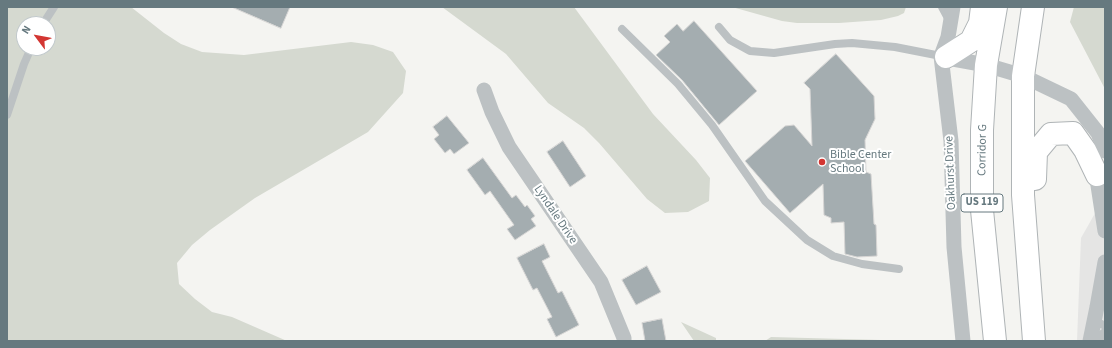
<!DOCTYPE html>
<html>
<head>
<meta charset="utf-8">
<style>
  body { margin:0 }
  #map { position:relative; width:1112px; height:348px; overflow:hidden; background:#f4f4f1; font-family:"Source Sans 3",sans-serif }
  canvas { display:block }
  .frame { position:absolute; inset:0; border:8px solid #66797f; pointer-events:none }
  .north { position:absolute; left:16px; top:16px; width:40px; height:40px; box-sizing:border-box; background:#fff; border:1px solid #c2c9cc; border-radius:50%; rotate:302deg; font-size:11px; font-weight:700; line-height:16px; text-align:center; color:#66797f }
  .north::after { content:''; display:block; margin:auto; width:14px; height:18px; background:#d33632; clip-path:polygon(50% 0,100% 100%,50% 72%,0 100%) }
</style>
</head>
<body>
<div id="map">
<canvas width="1112" height="348"></canvas>
<div class="frame"></div>
<div class="north">N</div>
</div>
<script>
const ctx = document.querySelector('canvas').getContext('2d');
ctx.lineJoin = 'round';
function paint(path, color) { ctx.fillStyle = color; ctx.fill(path, 'evenodd'); }
function strokePath(path, color, width, dash) { ctx.strokeStyle = color; ctx.lineWidth = width; ctx.lineCap = dash ? 'butt' : 'round'; ctx.setLineDash(dash || []); ctx.stroke(path); }
function write(font, color, halo, rows, align = 'center') {
  ctx.font = font + ' "Source Sans 3",sans-serif'; ctx.lineWidth = 4; ctx.setLineDash([]); ctx.textBaseline = 'middle'; ctx.strokeStyle = halo; ctx.fillStyle = color; for (const [text, x, y, turn = 0] of rows) {
    ctx.save(); ctx.translate(x, y); ctx.rotate((+turn || 0) * Math.PI / 180); ctx.textAlign = isNaN(turn) ? turn : align; if (halo) ctx.strokeText(text, 0, 0); ctx.fillText(text, 0, 0); ctx.restore();
  }
}
const built = new Path2D(`
  M1098,208L1105,212V341H1077L1081,238Z`);
const green = new Path2D(`
  M7,7H131L164,33L181,44L202,52L244,55L351,42L373,45L393,52L406,71L403,93L368,132L255,198L210,230L192,245L177,263L179,284L195,299L212,312L232,317L287,341H7ZM24,24H48V48H24Z
  M442,7H574L653,114L696,160L710,178L709,201L688,212L665,213L647,199L599,143L584,128L548,103L506,54Z
  M732,7H906L904,13L898,16L881,20L839,23H797L782,21Z
  M1074,7H1105V89L1070,22Z
  M681,322L716,338V341H694Z
  M771,337L881,340V341H765Z`);
const building = new Path2D(`
  M232,7H290L281,28Z
  M694,21L757,91L719,125L682,80L656,55L670,42L664,36L677,24L683,31Z
  M836,54L874,96L875,119L865,140L866,172L871,174L874,224L876,225L877,256L857,257L845,254L844,222L831,223V218L824,215L823,184L790,213L745,161L785,126L794,125L812,146L810,89L804,83Z
  M447,116L469,143L454,154L450,149L445,153L434,139L439,135L433,127Z
  M563,141L586,176L570,187L547,152Z
  M483,158L512,198L516,195L525,207L527,205L535,216L531,219L536,226L515,240L507,229L514,225L490,191L485,195L467,170Z
  M544,244L550,257L542,261L558,293L562,291L579,325L556,337L547,319L552,317L537,288L533,290L517,258Z
  M647,266L661,292L636,305L622,280Z
  M662,319L666,341H645L642,323Z`);
const service = new Path2D(`
  M942,7L949,20
  M43,24L54,7
  M719,27L730,40L750,51L774,53L835,44L852,43L895,47L941,56
  M622,29L678,84L712,125L765,201L807,240L833,256L862,264L899,269
  M7,115L24,64L31,48
  M1094,320L1105,326`);
const minor = new Path2D(`
  M953,7L948,37L941,56L951,141L954,247L963,341
  M942,57L986,65L1023,76L1071,99L1098,133L1105,151
  M484,90L492,112L509,147L601,282L624,338V341
  M1095,166L1105,231
  M1090,341L1097,307L1105,262
  M1104,341L1105,336`);
const trunk = new Path2D(`
  M1033,7L1023,76V195L1034,341
  M946,57L971,41L980,23L982,7
  M1035,179L1036,152L1051,134L1073,133L1085,150L1097,175
  M995,341L982,210V130L986,65L996,7`);
const markers = [
  [822,162,4,"#d33632"]
];
const shields = [
  [982,203,42]
];
const shieldNames = [
  ["US 119",982,203]
];
const streetNames = [
  ["Corridor G",983,150,-89],
  ["Oakhurst Drive",951,173,-92],
  ["Lyndale Drive",555,215,56]
];
const poiNames = [
  ["Bible Center",830,155],
  ["School",830,169]
];
paint(built, '#e5e5e4');
paint(green, '#d5d9d0');
paint(building, '#a4adb0');
strokePath(building, '#d6d5d4', 1);
strokePath(trunk, '#afb4b6', 24);
strokePath(service, '#bcc1c3', 8);
strokePath(minor, '#bcc1c3', 15);
strokePath(trunk, '#fff', 22);
for (const [x, y, r, color] of markers) { const dot = new Path2D(); dot.arc(x, y, r, 0, 2 * Math.PI); ctx.fillStyle = color; ctx.fill(dot); strokePath(dot, '#fff', 1.5); }
for (const [x, y, w] of shields) { const box = new Path2D(); box.roundRect(x - w / 2, y - 9, w, 18, 3); ctx.fillStyle = '#fff'; ctx.fill(box); strokePath(box, '#66797f', 1); }
write('bold 11px', '#66797f', null, shieldNames);
write('12px', '#66797f', '#fff', streetNames);
write('12px', '#66797f', '#fff', poiNames, 'left');
</script>
</body>
</html>
